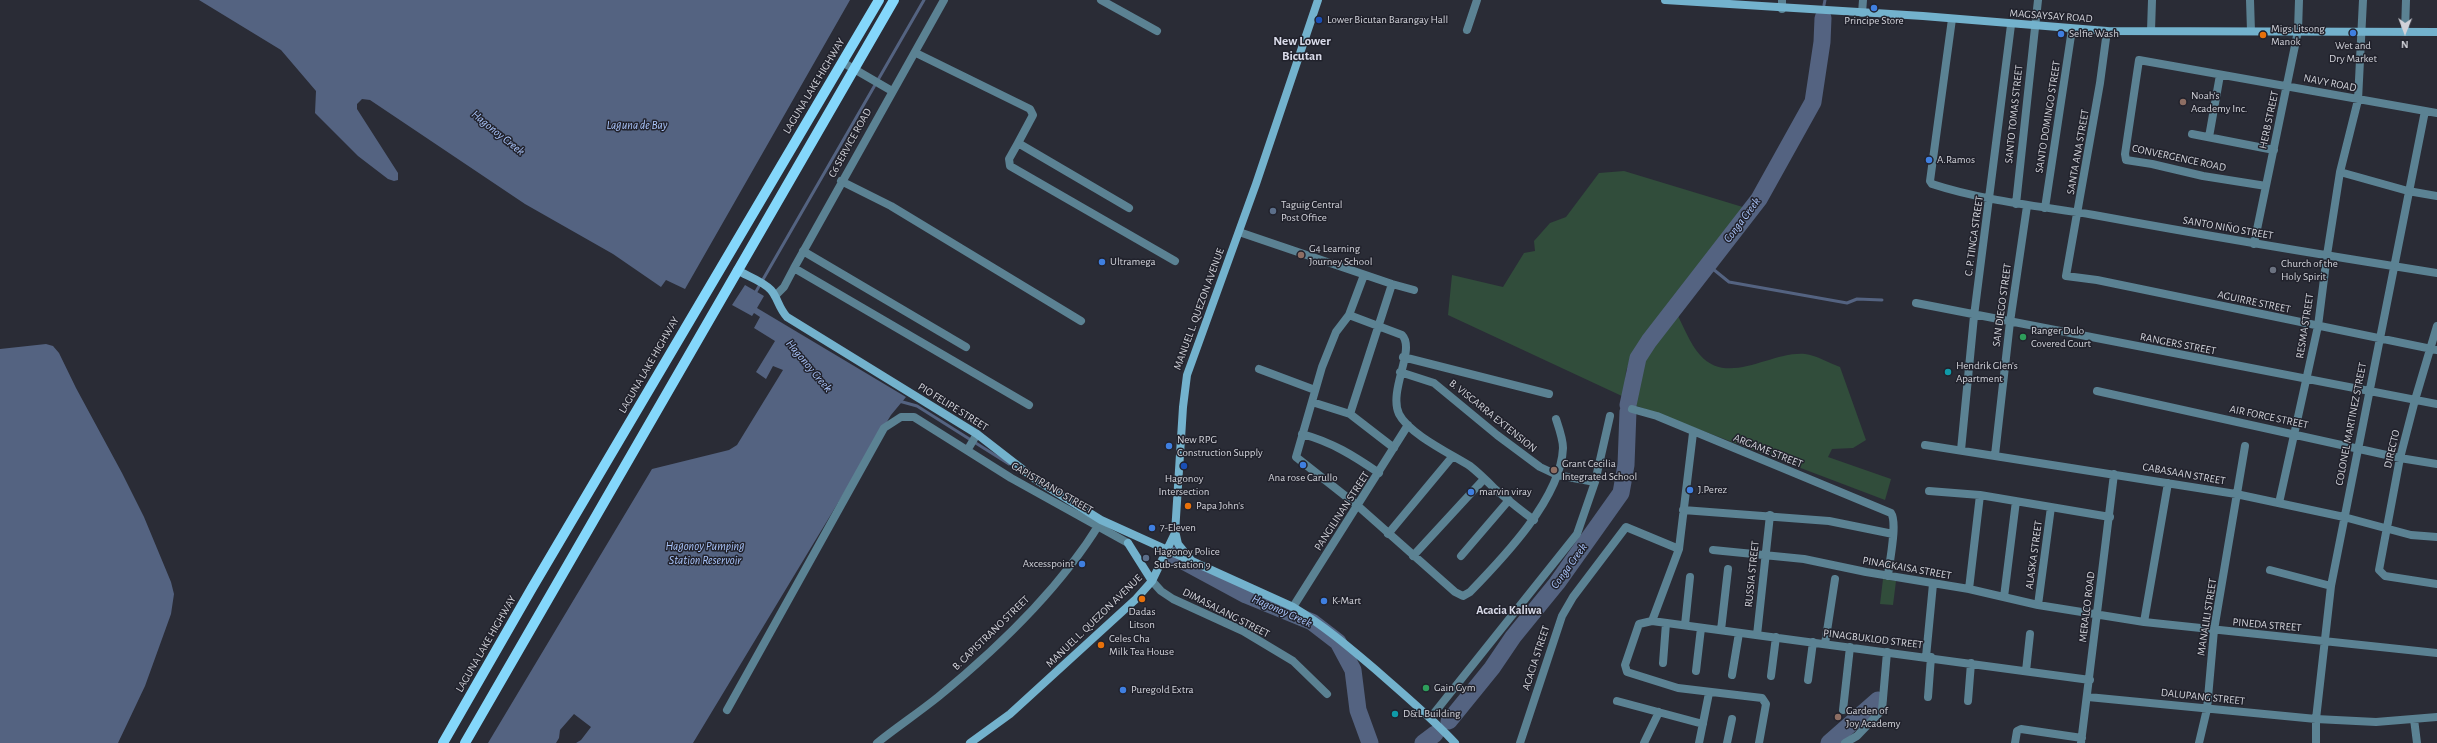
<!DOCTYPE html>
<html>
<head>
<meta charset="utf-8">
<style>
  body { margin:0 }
  #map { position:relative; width:2437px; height:743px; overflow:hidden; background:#2a2c36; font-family:"Alegreya Sans",sans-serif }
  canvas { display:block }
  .north { position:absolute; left:2385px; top:12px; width:40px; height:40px; -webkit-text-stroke:3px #21222c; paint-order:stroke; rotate:181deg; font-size:11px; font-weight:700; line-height:16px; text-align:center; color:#d1d2d9 }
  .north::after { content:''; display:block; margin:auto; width:14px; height:18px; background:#d1d2d9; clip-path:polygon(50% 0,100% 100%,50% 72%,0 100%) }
</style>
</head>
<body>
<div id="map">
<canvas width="2437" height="743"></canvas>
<div class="north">N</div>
</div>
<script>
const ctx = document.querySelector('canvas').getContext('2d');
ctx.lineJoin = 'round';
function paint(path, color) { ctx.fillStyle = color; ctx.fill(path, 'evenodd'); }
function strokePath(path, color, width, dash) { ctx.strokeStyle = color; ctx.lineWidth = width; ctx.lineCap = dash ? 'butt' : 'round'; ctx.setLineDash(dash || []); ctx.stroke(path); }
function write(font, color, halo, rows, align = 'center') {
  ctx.font = font + ' "Alegreya Sans",sans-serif'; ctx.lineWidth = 3; ctx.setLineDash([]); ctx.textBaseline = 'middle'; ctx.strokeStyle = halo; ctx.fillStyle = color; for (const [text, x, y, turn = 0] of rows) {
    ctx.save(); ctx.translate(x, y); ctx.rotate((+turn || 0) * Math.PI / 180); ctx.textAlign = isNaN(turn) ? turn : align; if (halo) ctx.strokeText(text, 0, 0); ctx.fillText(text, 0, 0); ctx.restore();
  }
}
const green = new Path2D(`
  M1624,171L1746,208L1633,353L1626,371L1624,397L1448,315L1452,275L1503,287L1524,253L1535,251L1534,241L1550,223L1566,217L1599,173Z
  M1676,312C1683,325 1690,344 1700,355C1728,387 1771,351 1805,354C1816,355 1829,363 1840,367L1866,440L1853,448L1832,449L1828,457L1891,479L1885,500L1632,404L1639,359Z
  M1883,579L1896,581L1893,605L1880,604Z`);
const water = new Path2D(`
  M199,0H850L685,289L666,280L661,287L613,254L525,204L370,100L362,99L357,104V109L398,173V180L394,181L388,179L358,156L315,113L316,91L281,50Z
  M745,285L764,296L757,308L906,397L891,415L693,743H576L581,740L591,727L574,714L560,730L559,738L556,743H488L652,469L729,450L737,445L783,370L773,366L766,379L756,372L775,341L754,328L760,317L754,313L752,316L732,305Z
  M46,344L53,346L59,353L76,388L122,473L144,517L171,582L174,594L171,614L145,686L118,743H0V349Z`);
const stream = new Path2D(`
  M1824,5L1825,0
  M1708,265L1729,282L1847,303L1857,299L1882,300
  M754,295L924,0
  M899,401L917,406L1009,464`);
const river = new Path2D(`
  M1628,405L1638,358L1649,341L1759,199L1813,102L1822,42L1823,18
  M1172,555L1246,595L1312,622L1338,642L1353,670L1358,710L1370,743
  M1449,721L1492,668L1513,637L1557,583L1621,493L1626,465L1628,411
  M1423,743L1435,734
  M1829,743L1878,700`);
const street = new Path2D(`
  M1101,0L1157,31
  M2250,0L2251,31
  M1782,9V0
  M1862,13L1863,0
  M1952,19L1930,181L1932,184C1984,201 2040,206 2094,215C2208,236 2323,255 2437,273
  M1467,30L1477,0
  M2107,31L2100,83L2066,276L2097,280L2437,350
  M2151,31L2152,0
  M2405,32L2406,0
  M916,53L1030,109L1033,115L1018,143L1129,208
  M842,62L892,91
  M2192,134L2274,150
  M2209,137L2220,75
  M1018,143L1009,159L1010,166L1175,261
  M2340,172L2408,191L2437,196
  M841,181L891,206L1081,321
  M2266,186L2203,176L2152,164L2126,160L2125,154L2139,60L2437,113
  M2016,204L2038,0
  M2045,208L2072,29
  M1239,232L1392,284L1414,290
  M2254,244L2298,31L2299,0
  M803,251L966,347
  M794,268L1029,405
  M1364,275L1349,315L1336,332L1322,367L1296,457L1358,506L1455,592L1463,596L1470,592C1503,558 1561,498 1563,448C1563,439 1559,428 1556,419
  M775,296L784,287L794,268L944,0
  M1916,303L2437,404
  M1349,315L1402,335C1416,349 1388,391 1399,414C1409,434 1451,454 1470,466C1479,473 1487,481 1495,489C1508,500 1520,510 1534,520
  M2437,326L2415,400L2400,458L2379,570L2385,576L2437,584
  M1403,357L1549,394
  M1259,369L1315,390
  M1400,372L1434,383L1497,435L1540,467L1557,475L1595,482
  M2097,391L2400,458L2437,464
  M1312,402L1350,414L1394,448
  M1632,409L1657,416L1891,513C1898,523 1889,563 1888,576
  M1350,414L1392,284
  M1302,434C1332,442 1354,456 1379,473
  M1925,445L2236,494L2344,517L2411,535L2437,537
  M968,449L977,434
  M1961,450L1974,316L2011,25
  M1995,455L2010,322L2027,206
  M1929,491L1980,495L2110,517
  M2279,503L2318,326L2327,255L2340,172L2358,100L2363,0
  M1683,510L1829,521L1893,534
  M1388,534L1452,457
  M1713,550L1804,559L1866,572L1969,589L2038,605L2144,622L2437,653
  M1413,556L1484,479
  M1461,556L1509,500
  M2270,570L2331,586
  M1152,581L1161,591L1173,599L1243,631L1293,661L1327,694
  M1969,589L1980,495
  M2004,597L2016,501
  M2038,605L2051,507
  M1293,607L1408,425
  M1652,621L1679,549L1693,433
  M2144,622L2168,483
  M1685,625L1690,577
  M1721,630L1728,569
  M1757,635L1770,515
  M1825,644L1835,579
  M1926,657L1933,584
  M1663,663L1666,623
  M1696,671L1701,628
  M2026,671L2030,634
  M1732,675L1739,633
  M1771,676L1776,637
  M1808,680L1813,642
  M1928,697L1931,657
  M2088,697L2316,719L2376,722L2437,717
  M1617,701L1703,724
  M1968,701L1971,663
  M727,710L884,428L901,417H914L1011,478L1128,543
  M1843,710L1850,647
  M1431,717L1577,534L1595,482L1610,416
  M2414,719L2417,743
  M877,743C897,727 918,713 938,697C998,648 1059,590 1100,523
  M1520,743L1562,616L1573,597L1626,527L1679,549
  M1644,743L1659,712
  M1699,743L1709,693
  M1727,743L1732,719
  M1759,743L1766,704L1762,698L1678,688L1627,672L1625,665L1639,624L1652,621L2090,680
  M1845,743L1857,736L1882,710L1887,652
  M2015,743L2017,731L2021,729L2082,738
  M2081,743L2114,474
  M2199,743L2207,709L2214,630L2245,446
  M2316,743V719L2331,586L2425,111`);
const secondary = new Path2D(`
  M1665,0L1923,16L2107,31L2437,32
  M737,270C747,276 763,281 771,290C778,298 778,307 787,317L977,434L1035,479L1101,520L1293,607C1323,625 1349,647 1376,670C1403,694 1430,716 1455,743
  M1176,535L1178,544L1191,560
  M1128,543L1152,581
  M970,743L1010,714L1136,599L1152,581L1175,533L1183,407L1187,375L1256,184L1318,0`);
const primary = new Path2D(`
  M443,743L532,588L879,0
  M465,743L894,0`);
const markers = [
  [1874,8,4,"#3f7fe0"],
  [1319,20,4,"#1a4fb4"],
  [2353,33,4,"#3f7fe0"],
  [2061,34,4,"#3f7fe0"],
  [2263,35,4,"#e8710a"],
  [2183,102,4,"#8d6e63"],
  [1929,160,4,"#3f7fe0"],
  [1273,211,4,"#5c6f8a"],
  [1301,255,4,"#8d6e63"],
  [1102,262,4,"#3f7fe0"],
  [2273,270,4,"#6b7280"],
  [2023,337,4,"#2e9e5b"],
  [1948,372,4,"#0f9aa8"],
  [1169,446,4,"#3f7fe0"],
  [1303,465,4,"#3f7fe0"],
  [1184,466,4,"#1a4fb4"],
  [1554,470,4,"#8d6e63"],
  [1690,490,4,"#3f7fe0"],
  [1471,492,4,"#3f7fe0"],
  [1188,506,4,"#e8710a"],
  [1152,528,4,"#3f7fe0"],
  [1146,558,4,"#5c6f8a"],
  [1082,564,4,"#3f7fe0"],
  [1142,599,4,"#e8710a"],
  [1324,601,4,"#3f7fe0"],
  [1101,645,4,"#e8710a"],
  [1426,688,4,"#2e9e5b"],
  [1123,690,4,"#3f7fe0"],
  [1395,714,4,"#0f9aa8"],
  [1838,717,4,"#8d6e63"]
];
const streetNames = [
  ["MAGSAYSAY ROAD",2051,16,4],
  ["NAVY ROAD",2330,83,11],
  ["LAGUNA LAKE HIGHWAY",814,86,-59],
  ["SANTO TOMAS STREET",2014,114,-84],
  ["SANTO DOMINGO STREET",2048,117,-81],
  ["HERB STREET",2269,120,-78],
  ["C6 SERVICE ROAD",850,143,-61],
  ["SANTA ANA STREET",2078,152,-80],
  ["CONVERGENCE ROAD",2179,158,12],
  ["SANTO NIÑO STREET",2228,228,10],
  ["C. P. TINGA STREET",1974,236,-82],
  ["AGUIRRE STREET",2254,302,12],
  ["SAN DIEGO STREET",2002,305,-82],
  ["MANUEL L. QUEZON AVENUE",1199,309,-70],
  ["RESMA STREET",2305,326,-81],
  ["RANGERS STREET",2178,344,11],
  ["LAGUNA LAKE HIGHWAY",649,365,-60],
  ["PIO FELIPE STREET",953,407,32],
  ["B. VISCARRA EXTENSION",1493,416,39],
  ["AIR FORCE STREET",2269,417,12],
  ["COLONEL MARTINEZ STREET",2351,424,-79],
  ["DIRECTO",2392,449,-77],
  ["ARGAME STREET",1768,451,22],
  ["CABASAAN STREET",2184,474,10],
  ["CAPISTRANO STREET",1052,488,30],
  ["PANGILINAN STREET",1342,511,-57],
  ["ALASKA STREET",2034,555,-82],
  ["PINAGKAISA STREET",1907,568,10],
  ["RUSSIA STREET",1752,574,-84],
  ["MERALCO ROAD",2087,607,-83],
  ["DIMASALANG STREET",1226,613,27],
  ["MANALILI STREET",2207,617,-81],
  ["MANUEL L. QUEZON AVENUE",1094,621,-44],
  ["PINEDA STREET",2267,625,5],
  ["B. CAPISTRANO STREET",991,633,-44],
  ["PINAGBUKLOD STREET",1873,639,7],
  ["LAGUNA LAKE HIGHWAY",486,644,-60],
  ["ACACIA STREET",1536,658,-72],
  ["DALUPANG STREET",2203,697,6]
];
const poiNames = [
  ["Lower Bicutan Barangay Hall",1327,20],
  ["Principe Store",1874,21,"center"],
  ["Migs Litsong",2271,29],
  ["Manok",2271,42],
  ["Selfie Wash",2069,34],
  ["Wet and",2353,46,"center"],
  ["Dry Market",2353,59,"center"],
  ["Noah's",2191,96],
  ["Academy Inc.",2191,109],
  ["A.Ramos",1937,160],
  ["Taguig Central",1281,205],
  ["Post Office",1281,218],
  ["G4 Learning",1309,249],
  ["Journey School",1309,262],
  ["Ultramega",1110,262],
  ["Church of the",2281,264],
  ["Holy Spirit",2281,277],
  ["Ranger Dulo",2031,331],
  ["Covered Court",2031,344],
  ["Hendrik Glen's",1956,366],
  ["Apartment",1956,379],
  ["New RPG",1177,440],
  ["Construction Supply",1177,453],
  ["Grant Cecilia",1562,464],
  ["Integrated School",1562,477],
  ["Ana rose Carullo",1303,478,"center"],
  ["Hagonoy",1184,479,"center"],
  ["Intersection",1184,492,"center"],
  ["J.Perez",1698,490],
  ["marvin viray",1479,492],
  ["Papa John's",1196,506],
  ["7-Eleven",1160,528],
  ["Hagonoy Police",1154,552],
  ["Sub-station 9",1154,565],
  ["Axcesspoint",1074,564,"right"],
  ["K-Mart",1332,601],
  ["Dadas",1142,612,"center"],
  ["Litson",1142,625,"center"],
  ["Celes Cha",1109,639],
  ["Milk Tea House",1109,652],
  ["Gain Gym",1434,688],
  ["Puregold Extra",1131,690],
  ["Garden of",1846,711],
  ["Joy Academy",1846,724],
  ["D&L Building",1403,714]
];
const waterNames = [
  ["Laguna de Bay",637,125],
  ["Hagonoy Creek",498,133,39],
  ["Conga Creek",1742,220,-53],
  ["Hagonoy Creek",809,366,50],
  ["Hagonoy Pumping",705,546],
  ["Station Reservoir",705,560],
  ["Conga Creek",1569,566,-54],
  ["Hagonoy Creek",1282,611,24]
];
const neighbourhoodNames = [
  ["Acacia Kaliwa",1509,610]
];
const quarterNames = [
  ["New Lower",1302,41],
  ["Bicutan",1302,56]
];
paint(green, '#314d3b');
paint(water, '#546381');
strokePath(stream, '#546381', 3);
strokePath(river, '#546381', 17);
strokePath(street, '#5b8293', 8);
strokePath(secondary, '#73b2cd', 8);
strokePath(primary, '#84d7fb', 10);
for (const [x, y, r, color] of markers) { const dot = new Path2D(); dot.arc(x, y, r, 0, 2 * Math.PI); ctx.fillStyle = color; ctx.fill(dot); strokePath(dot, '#21222c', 1.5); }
write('11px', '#d1d2d9', '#21222c', streetNames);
write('11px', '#d1d2d9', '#21222c', poiNames, 'left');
write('italic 12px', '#aac5fb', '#21222c', waterNames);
write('bold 12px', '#d9dbe9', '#21222c', neighbourhoodNames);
write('bold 13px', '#d9dbe9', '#21222c', quarterNames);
</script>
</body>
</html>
